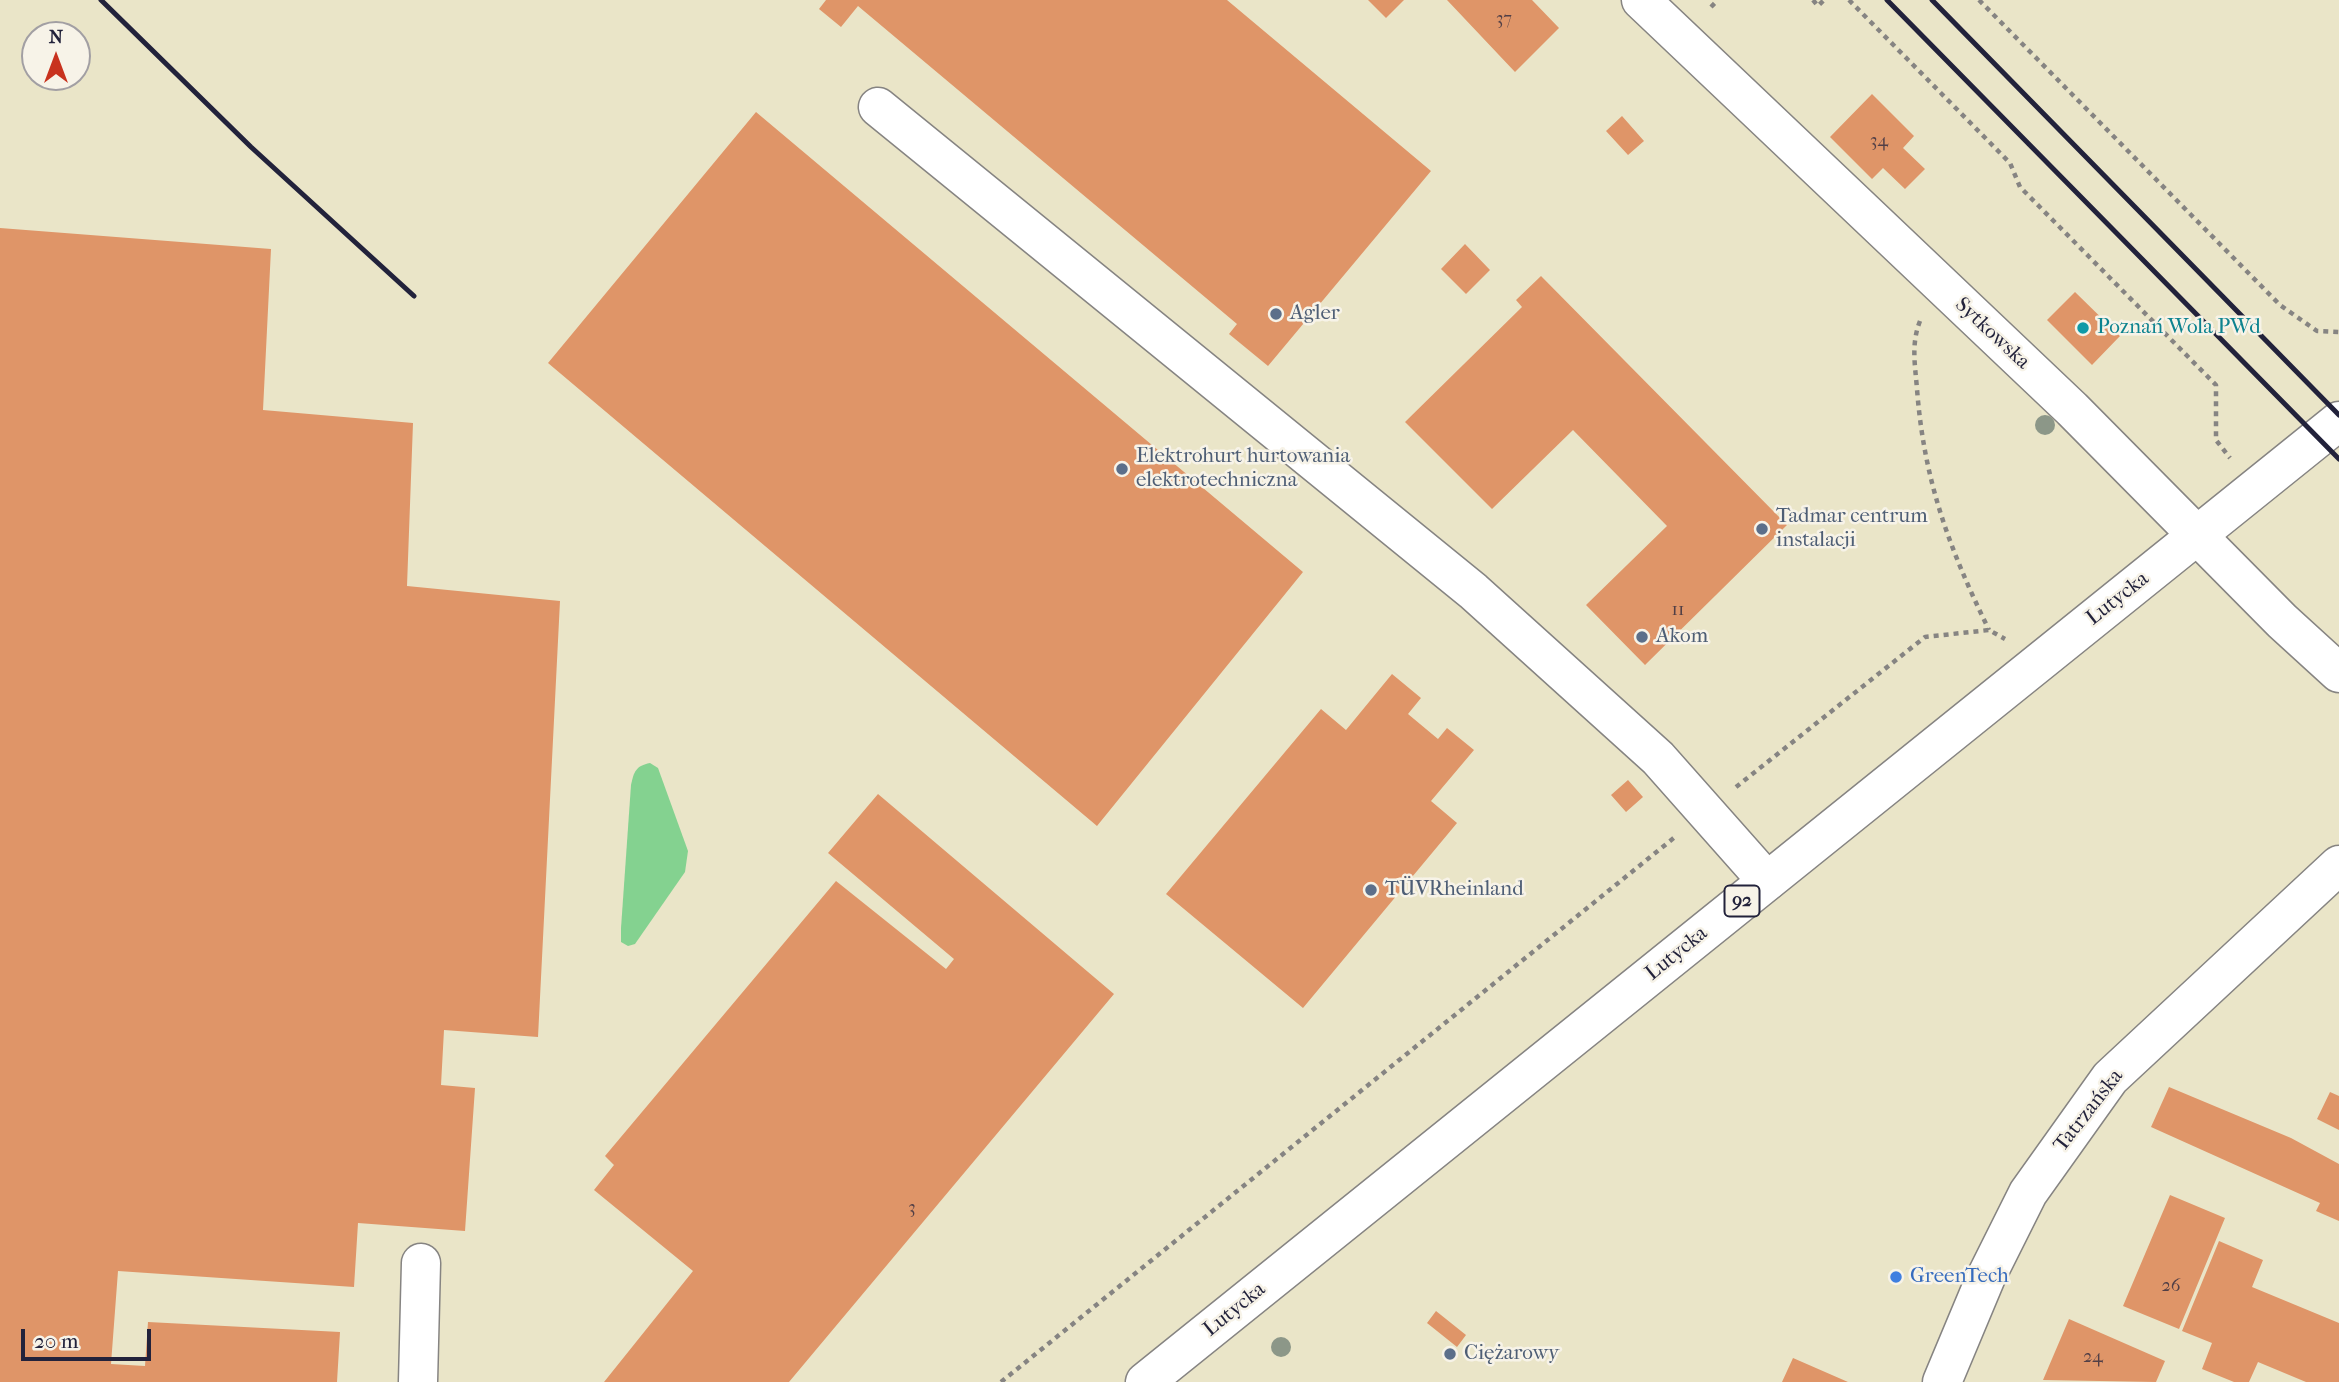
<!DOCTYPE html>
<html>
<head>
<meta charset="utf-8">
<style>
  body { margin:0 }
  #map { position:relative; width:2339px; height:1382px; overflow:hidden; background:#eae5c8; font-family:"IM FELL French Canon",serif }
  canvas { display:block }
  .north { position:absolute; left:21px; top:21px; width:70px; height:70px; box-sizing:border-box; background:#f7f3e8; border:2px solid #a29fa3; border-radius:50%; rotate:0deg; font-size:19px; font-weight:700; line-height:28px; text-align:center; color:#22223b }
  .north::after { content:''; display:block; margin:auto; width:24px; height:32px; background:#c8321e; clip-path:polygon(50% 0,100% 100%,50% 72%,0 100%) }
  .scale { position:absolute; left:21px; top:1329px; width:130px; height:32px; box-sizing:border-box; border:4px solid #22223b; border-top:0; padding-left:9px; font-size:21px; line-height:24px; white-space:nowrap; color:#22223b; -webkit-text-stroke:5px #f7f3e8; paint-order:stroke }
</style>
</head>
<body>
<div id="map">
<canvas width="2339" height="1382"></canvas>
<div class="north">N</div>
<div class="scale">20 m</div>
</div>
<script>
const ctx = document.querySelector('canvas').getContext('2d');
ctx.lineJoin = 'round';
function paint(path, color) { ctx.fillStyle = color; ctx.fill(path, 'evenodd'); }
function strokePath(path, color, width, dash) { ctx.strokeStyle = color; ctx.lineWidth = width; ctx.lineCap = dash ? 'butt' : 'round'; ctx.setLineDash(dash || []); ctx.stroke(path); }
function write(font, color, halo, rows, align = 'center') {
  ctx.font = font + ' "IM FELL French Canon",serif'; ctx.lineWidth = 5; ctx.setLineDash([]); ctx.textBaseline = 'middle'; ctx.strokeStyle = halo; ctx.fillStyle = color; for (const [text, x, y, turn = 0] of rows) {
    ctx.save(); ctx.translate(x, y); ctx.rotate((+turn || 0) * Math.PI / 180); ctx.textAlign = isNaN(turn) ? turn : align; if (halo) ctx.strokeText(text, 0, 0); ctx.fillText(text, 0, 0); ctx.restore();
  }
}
const green = new Path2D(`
  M650,763L658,768L688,851L685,872L635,944L628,946L621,942V928L631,785C634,771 636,766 650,763Z`);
const building = new Path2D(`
  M826,0H1227L1431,171L1268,366L1229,334L1237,324L858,6L841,27L819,9Z
  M1368,0H1404L1386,18Z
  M1447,0H1532L1559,28L1515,72Z
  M1872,94L1914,136L1903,148L1925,169L1905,189L1883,168L1872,179L1830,137Z
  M756,112L1303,572L1097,826L548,363Z
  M1622,116L1644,141L1628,155L1606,131Z
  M0,228L271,249L263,410L413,423L407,586L560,601L538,1037L444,1030L441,1085L475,1088L465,1231L358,1223L354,1287L118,1271L111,1364L145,1366L148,1322L340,1332L337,1382H0Z
  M1465,244L1490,270L1466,294L1441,269Z
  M1541,276L1787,525L1645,665L1586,605L1667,526L1573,430L1492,509L1405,422L1522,307L1516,300Z
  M2075,292L2120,336L2092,365L2047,320Z
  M1392,674L1421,698L1408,714L1438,739L1447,728L1474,750L1431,801L1457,823L1303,1008L1166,894L1321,709L1346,730Z
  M1628,780L1643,797L1626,812L1611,795Z
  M878,794L1114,994L789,1382H604L693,1271L594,1190L614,1165L605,1156L836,881L946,969L954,959L828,853Z
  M2169,1087L2291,1138L2339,1164V1221L2316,1211L2320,1203L2151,1127Z
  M2330,1092L2339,1096V1130L2317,1119Z
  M2170,1195L2225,1218L2179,1329L2123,1306Z
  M2219,1241L2263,1260L2252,1287L2339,1323V1382H2306L2258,1362L2249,1382H2234L2202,1369L2212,1343L2182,1331Z
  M1436,1311L1466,1335L1457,1347L1427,1323Z
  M2069,1319L2165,1361L2156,1382L2043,1380Z
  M1793,1358L1848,1382H1782Z`);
const path = new Path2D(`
  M1813,0L1818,6L1824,0
  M1849,0L2010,163L2020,187L2216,385V440L2230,458
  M1979,0L2280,305L2317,331L2339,332
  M1711,7L1718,0
  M1920,321C1911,344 1915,364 1917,389C1924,481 1949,548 1989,630
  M1736,787L1925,637L1989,630L2005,639
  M1001,1382L1675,837`);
const minor = new Path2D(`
  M1641,0L2072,409L2282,621L2339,673
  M878,107L1473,591L1658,758L1767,881
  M418,1382L421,1263
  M1942,1382L1986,1277L2028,1193L2110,1078L2339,865`);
const major = new Path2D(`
  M1145,1382L2339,421`);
const rail = new Path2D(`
  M101,0L251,147L414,296
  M1887,0L2339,459
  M1932,0L2339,415`);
const trees = [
  [2045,425],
  [1281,1347]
];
const markers = [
  [1276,314,7,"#5c6f8a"],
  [2083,328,7,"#0f9aa8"],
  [1122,469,7,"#5c6f8a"],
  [1762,529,7,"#5c6f8a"],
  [1642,637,7,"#5c6f8a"],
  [1371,890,7,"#5c6f8a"],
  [1896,1277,7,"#3f7fe0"],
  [1450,1354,7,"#5c6f8a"]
];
const numberNames = [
  ["37",1504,20],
  ["34",1879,142],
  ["11",1678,611],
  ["3",912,1209],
  ["26",2171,1287],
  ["24",2093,1358]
];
const shields = [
  [1742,901,35]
];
const shieldNames = [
  ["92",1742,901]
];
const serviceNames = [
  ["Agler",1290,314],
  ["Elektrohurt hurtowania",1136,457],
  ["elektrotechniczna",1136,481],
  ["Tadmar centrum",1776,517],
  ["instalacji",1776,541],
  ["Akom",1656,637],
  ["TÜVRheinland",1385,890],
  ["Ciężarowy",1464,1354]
];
const cultureNames = [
  ["Poznań Wola PWd",2097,328]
];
const streetNames = [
  ["Sytkowska",1992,334,43],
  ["Lutycka",2118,599,-38],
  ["Lutycka",1677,954,-39],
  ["Tatrzańska",2089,1111,-52],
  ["Lutycka",1235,1310,-39]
];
const shopNames = [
  ["GreenTech",1910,1277]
];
paint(green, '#84d290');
paint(building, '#df9568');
strokePath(minor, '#868482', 41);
strokePath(major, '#868482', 41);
strokePath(path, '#868482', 4.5, [5, 5]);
strokePath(minor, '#fff', 38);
strokePath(major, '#fff', 38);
strokePath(rail, '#22223b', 5);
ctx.fillStyle = '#8c9788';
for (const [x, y] of trees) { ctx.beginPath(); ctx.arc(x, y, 10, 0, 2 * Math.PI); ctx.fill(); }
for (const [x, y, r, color] of markers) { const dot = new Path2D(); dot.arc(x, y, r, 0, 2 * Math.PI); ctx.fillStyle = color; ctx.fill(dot); strokePath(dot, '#f7f3e8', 2.5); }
write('18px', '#513f46', null, numberNames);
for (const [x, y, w] of shields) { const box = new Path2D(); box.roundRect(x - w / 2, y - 15.5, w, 31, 5); ctx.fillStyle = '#f7f3e8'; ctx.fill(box); strokePath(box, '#22223b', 2); }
write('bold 19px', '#22223b', null, shieldNames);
write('21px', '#4e5e75', '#f7f3e8', serviceNames, 'left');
write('21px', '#0d838f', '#f7f3e8', cultureNames, 'left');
write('21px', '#22223b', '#f7f3e8', streetNames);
write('21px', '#366cbe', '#f7f3e8', shopNames, 'left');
</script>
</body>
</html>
